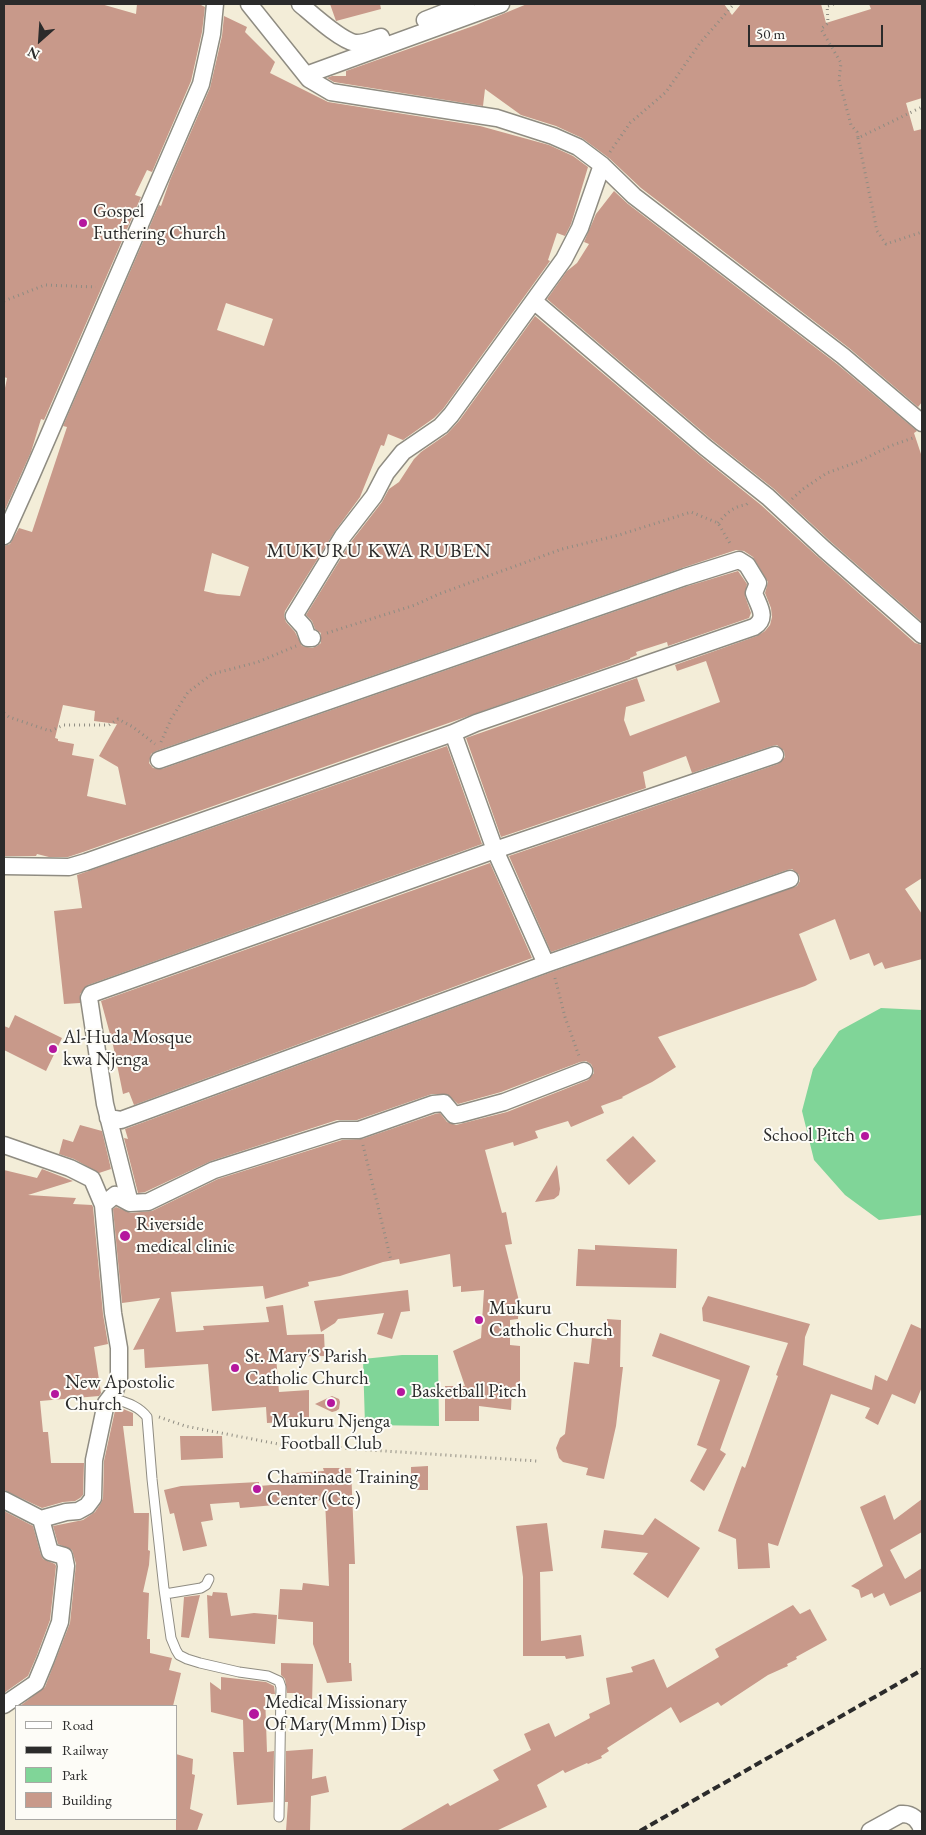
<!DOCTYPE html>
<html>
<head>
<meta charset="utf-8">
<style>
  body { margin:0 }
  #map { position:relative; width:926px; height:1835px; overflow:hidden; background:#f3edd8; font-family:"EB Garamond",serif }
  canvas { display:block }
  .frame { position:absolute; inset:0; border:5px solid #2b2b2b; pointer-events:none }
  .legend { position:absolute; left:15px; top:1705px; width:162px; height:115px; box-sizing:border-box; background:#fdfcf7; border:1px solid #a9a8a5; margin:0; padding:6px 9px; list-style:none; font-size:15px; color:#2b2b2b }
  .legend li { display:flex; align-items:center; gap:10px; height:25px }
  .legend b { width:25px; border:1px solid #a9a8a5 }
  .north { position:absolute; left:15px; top:15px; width:50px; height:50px; -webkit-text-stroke:4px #fdfcf7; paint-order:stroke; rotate:206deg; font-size:14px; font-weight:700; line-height:20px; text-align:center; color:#2b2b2b }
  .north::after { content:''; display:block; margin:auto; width:18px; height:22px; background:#2b2b2b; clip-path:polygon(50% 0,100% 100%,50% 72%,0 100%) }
  .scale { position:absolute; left:748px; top:25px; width:135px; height:22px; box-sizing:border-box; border:2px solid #2b2b2b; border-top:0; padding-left:6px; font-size:15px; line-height:18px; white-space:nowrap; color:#2b2b2b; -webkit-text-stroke:4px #fdfcf7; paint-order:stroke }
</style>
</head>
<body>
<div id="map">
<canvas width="926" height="1835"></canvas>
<div class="frame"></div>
<ul class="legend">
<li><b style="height:6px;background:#fff"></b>Road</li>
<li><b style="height:6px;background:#2b2b2b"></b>Railway</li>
<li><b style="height:14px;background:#80d598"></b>Park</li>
<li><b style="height:14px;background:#c8998a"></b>Building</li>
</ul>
<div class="north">N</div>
<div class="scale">50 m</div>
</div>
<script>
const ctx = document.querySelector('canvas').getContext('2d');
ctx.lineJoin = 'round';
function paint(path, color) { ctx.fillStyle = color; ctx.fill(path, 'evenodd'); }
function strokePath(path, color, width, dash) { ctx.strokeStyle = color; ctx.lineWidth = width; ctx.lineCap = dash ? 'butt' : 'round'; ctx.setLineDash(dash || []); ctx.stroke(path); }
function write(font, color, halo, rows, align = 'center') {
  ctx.font = font + ' "EB Garamond",serif'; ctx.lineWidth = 4; ctx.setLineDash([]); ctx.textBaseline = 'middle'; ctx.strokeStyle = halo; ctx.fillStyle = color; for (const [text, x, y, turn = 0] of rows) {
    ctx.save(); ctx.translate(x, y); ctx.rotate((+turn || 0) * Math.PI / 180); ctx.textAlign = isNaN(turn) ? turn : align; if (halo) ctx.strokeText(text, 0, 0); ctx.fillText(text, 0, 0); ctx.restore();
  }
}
const green = new Path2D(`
  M881,1008L922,1010V1215L879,1220L845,1195L814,1160L802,1111L813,1069L839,1031Z
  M402,1355H438L439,1426L365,1425L363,1359Z`);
const building = new Path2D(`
  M4,4H101L136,14L137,4H199L205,7L202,32L191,81L152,172L147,170L135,195L141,197L44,420L41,419L31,452L4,512V393L7,378L4,377Z
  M330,4H380L381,9L336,21Z
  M527,4H724L732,15L741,4H821L826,23L871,9L869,4H922V98L906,103L914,131L922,129V402L918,407L849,348L641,188L609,158L582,138L556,126L521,115L485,89L483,106L334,82L327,78L332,76H346V71L476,25Z
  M224,16L247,27L245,32L275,62L270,73L328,102L480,126L549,145L573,156L588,167L571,224L565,236L557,233L548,260L550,261L443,409L434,418L403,440L388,434L384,446L381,445L360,497L335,531L285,611L284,616L286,622L295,632L302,646L312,648L317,646L321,643V633L315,629L312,621L306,615L351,542L382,502L389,489L399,482L414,459L421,452L447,434L459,421L535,316L699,455L761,505L817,556L915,643L922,645V878L905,889L922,914V959L885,969L882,962L874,966L869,953L850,960L835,919L799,934L817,980L805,986L658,1037L676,1067L652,1082L622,1097L623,1098L601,1106L604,1113L571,1127L568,1121L535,1131L538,1138L514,1146L513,1142L485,1150L502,1213L506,1212L512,1244L505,1245L519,1301L518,1319L510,1320V1345L520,1346V1386L512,1387L511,1410L479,1406V1421H445V1386H465L453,1351L481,1338L484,1290L461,1292V1286L453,1287L450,1254L400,1264L399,1259L383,1262L340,1276L308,1282L309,1286L265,1299L263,1286L171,1292L176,1332L204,1330L203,1326L269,1322L266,1307L283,1305L287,1335L324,1334L325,1356L276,1357L279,1392L309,1390V1421L267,1423L266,1407L212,1411L208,1364L145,1368L144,1349L133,1350L160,1298L122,1303L113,1209L116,1207L131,1213L152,1211L218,1179L342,1140L362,1139L435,1114L440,1113L447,1122L456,1125L507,1112L588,1080L594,1073L593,1068L591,1064L586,1061L580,1062L501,1092L458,1104L447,1094H432L357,1120H337L211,1161L145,1192L138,1193L124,1138L128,1139L125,1129L549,973L797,886L800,881L799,875L792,869L787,870L551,952L509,856L778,764L785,757L784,751L777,745L772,746L692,773L686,756L643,772L646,788L501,837L466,738L637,678L645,701L626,707L624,720L630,736L720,702L706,661L677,671L675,665L757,636L765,631L770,625L772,617L771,608L765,593L768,582L753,557L744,551L736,550L682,568L156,751L151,754L149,763L153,768L162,769L688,586L738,571L747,584L745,596L751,613L749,618L668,646L667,642L636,652L637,655L630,658V659L83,852L68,857H49L37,854L36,856H4V546L10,544L19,528L32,532L67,427L63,426L159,205L161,206L170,180L210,88L222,36ZM226,303L273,319L264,346L217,330ZM212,553L249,567L240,596L217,594L204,591ZM63,705L95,711L94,721L117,724L99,756L118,767L126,805L87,796L94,759L72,755L74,744L58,741V739L55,738Z
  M614,191L628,204L837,364L917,431L914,433L922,457V622L831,542L774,489L711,439L547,299L567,271L577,263L589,244L584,242L596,214Z
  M447,746L482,844L88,985L80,994V1003L64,1004L54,911L82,908L77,875Z
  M490,863L532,958L134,1105L129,1092L123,1094L113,1045L101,1001Z
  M15,1015L62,1038L46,1071L4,1050V1026L9,1028Z
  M80,1125L102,1131L111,1169L99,1173L74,1159L59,1154L63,1139L73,1142Z
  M633,1136L656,1161L629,1185L606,1160Z
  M557,1165L560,1189L559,1195L554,1199L535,1202Z
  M42,1169L73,1181L28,1195L76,1198L73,1204L92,1205L93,1207L103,1314L108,1344L94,1347L101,1393L99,1396L40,1401L43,1432H48L51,1463H84L83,1495L80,1498L75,1501L63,1502L42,1508L4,1490V1170L37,1178Z
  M595,1245L677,1249L676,1288L576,1286L578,1249L595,1250Z
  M408,1290L410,1311L401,1312L392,1339L377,1334L384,1313L338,1319L335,1323L321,1332L314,1301Z
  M708,1296L810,1324L805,1337L803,1365L872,1390L875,1375L887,1381L911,1324L922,1329V1387L915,1404L892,1394L878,1425L865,1418L870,1408L831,1394L778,1546L768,1543L770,1568L738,1569L736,1539L718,1531L742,1466L745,1468L778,1376L776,1375L788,1343L703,1321L702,1308Z
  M607,1319L621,1320L620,1367H623L616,1426L604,1479L586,1475L588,1468L563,1462L559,1458L556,1448L560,1438L565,1434L574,1362L589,1364L592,1338L607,1340Z
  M660,1333L750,1366L720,1450L726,1454L704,1491L690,1481L707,1449L697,1445L720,1380L652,1356Z
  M332,1396L339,1399L340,1402L339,1409L336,1411L332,1412L315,1404Z
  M116,1406L133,1413V1426H123L134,1513H149L148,1550L150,1551L149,1565L143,1592L149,1593L147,1639H150V1653L172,1658L169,1670L181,1673L173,1706H20L45,1687L70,1623L76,1564L72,1550L58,1544L53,1526L83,1520L95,1512L101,1503L103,1498L104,1461Z
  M180,1436H222L223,1458L181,1460Z
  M428,1466V1490H411V1467Z
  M323,1468H351L355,1564H349V1663H351L352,1681L327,1683L313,1644V1622L278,1619L280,1589L302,1590L303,1583L329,1586L325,1500L275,1503V1505L240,1508L239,1502L210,1504L213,1520L201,1522L207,1546L183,1551L174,1513L170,1514L164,1490L181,1486L259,1482V1486L296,1483V1473L324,1471Z
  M885,1495L894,1520L922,1499V1532L890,1550L905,1579L922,1568V1591L890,1606L884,1593L874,1598L872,1593L861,1598L859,1590L851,1586L883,1566L860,1507Z
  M4,1511L33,1526L41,1555L43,1559L55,1564L56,1566L50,1620L37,1655L28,1676L4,1693Z
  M655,1518L700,1548L668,1598L633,1574L648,1553L601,1548L604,1530L643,1535Z
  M547,1523L553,1571L540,1572L541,1641L581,1635L584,1656L566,1659L565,1656H523V1577L516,1526Z
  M213,1592L227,1593L231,1616L254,1613L277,1615L275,1644L209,1638L207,1595L212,1596Z
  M200,1595L189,1638L181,1637L184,1597Z
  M793,1605L800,1614L810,1609L827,1640L796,1657L797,1659L787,1664L788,1666L768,1675L721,1706L718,1702L680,1723L671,1707L607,1748L609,1751L601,1756L602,1758L588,1764L587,1763L565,1773L563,1770L537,1785L547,1807L496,1831H399L448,1803L450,1806L499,1780L493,1770L531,1750L524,1734L549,1723L555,1737L590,1718L589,1714L610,1704L606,1678L633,1672L631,1667L654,1659L667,1688L719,1657L715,1649Z
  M281,1663L313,1664L312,1704H295L296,1693H287L285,1679L281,1675Z
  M221,1677L266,1682L274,1686L275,1694H265L267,1752L274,1751L273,1802L237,1805L233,1752H244L243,1720L211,1712L210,1682L221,1690Z
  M313,1749L312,1779L326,1776L329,1792L311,1796L310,1831H286L288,1802H285L286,1751Z
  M176,1754L193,1759L192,1774L195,1775L190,1809L203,1814L197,1831H176Z`);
const path = new Path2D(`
  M827,4L828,23L821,29L841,63L839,80L851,125L857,132L858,138L922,107
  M828,6L834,4
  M858,138L877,231L886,244L922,232
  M610,152L630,123L666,92L700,43L734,4
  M4,301L45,285L96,287
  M792,499L803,489L827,473L860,461L890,446L913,438
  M718,523C726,514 733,506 746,505L749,502
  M327,633L415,605L439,594L562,549L619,535L691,512L718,523L731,545
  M4,713L9,717L50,731L64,725H109L118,719L133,727L155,744
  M161,742L171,719L188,692L212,674L258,662L296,646
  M555,978L565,1017L579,1056
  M363,1145L391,1260
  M159,1417L185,1426L278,1444L537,1461`);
const service = new Path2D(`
  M110,1397C124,1402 138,1405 147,1417L152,1479L164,1589L171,1638L176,1650L179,1655L187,1659L200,1663L239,1672L268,1676L279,1681L281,1687L279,1817
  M165,1594L201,1588L206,1585L209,1579`);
const minor = new Path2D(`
  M249,4L309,79L331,92L497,118L553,136L578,147L602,165L634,196L843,356L922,423
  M300,4C312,14 340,40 355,43C363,44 373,39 381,37
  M425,20L466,4
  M306,75L501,4
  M535,302L705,447L768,497L824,549L922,635
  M4,536L31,476L201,84L212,34L215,4
  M312,638H308L304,627L294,616L343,536L374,496L386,473L403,452L441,426L451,415L564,259L580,228L602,165
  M4,866L69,867L86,862L453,733L476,723L754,627C769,618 758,605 754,593L758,583L747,565L739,560L685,577L159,760
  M546,964L790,879
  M108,1118L121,1120L546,964L495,850L453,733
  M4,1145L70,1168L92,1179L103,1205L113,1313L119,1348V1379L115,1391L106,1403L94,1460L93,1498L87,1506L78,1511L66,1512L41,1519L4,1500
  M130,1203L105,1104L89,998L91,994L495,850L775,755
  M103,1205L115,1195L130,1203L148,1202L214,1170L340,1130H359L433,1104L444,1103L454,1115L460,1114L504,1102L584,1071
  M4,1705L36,1683L46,1659L60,1622L66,1566L64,1556L50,1552L41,1519
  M870,1831L901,1814C912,1813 919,1820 922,1830`);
const rail = new Path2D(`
  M640,1831L922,1670`);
const markers = [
  [83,223,5,"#b5179e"],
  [53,1049,5,"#b5179e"],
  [865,1136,5,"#b5179e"],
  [125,1236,6,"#b5179e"],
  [479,1320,5,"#b5179e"],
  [235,1368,5,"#b5179e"],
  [401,1392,5,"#b5179e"],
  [55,1394,5,"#b5179e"],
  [331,1403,5,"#b5179e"],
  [257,1489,5,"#b5179e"],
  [254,1714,6,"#b5179e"]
];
const poiNames = [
  ["Gospel",93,212],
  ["Futhering Church",93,234],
  ["Al-Huda Mosque",63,1038],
  ["kwa Njenga",63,1060],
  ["School Pitch",855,1136,"right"],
  ["Riverside",136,1225],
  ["medical clinic",136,1247],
  ["Mukuru",489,1309],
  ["Catholic Church",489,1331],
  ["St. Mary'S Parish",245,1357],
  ["Catholic Church",245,1379],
  ["New Apostolic",65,1383],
  ["Church",65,1405],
  ["Basketball Pitch",411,1392],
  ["Mukuru Njenga",331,1422,"center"],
  ["Football Club",331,1444,"center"],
  ["Chaminade Training",267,1478],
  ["Center (Ctc)",267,1500],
  ["Medical Missionary",265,1703],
  ["Of Mary(Mmm) Disp",265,1725]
];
const neighbourhoodNames = [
  ["MUKURU KWA RUBEN",379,552]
];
paint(green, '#80d598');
paint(building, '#c8998a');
strokePath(service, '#8f8c82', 11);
strokePath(minor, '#8f8c82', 19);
strokePath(path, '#8f8c82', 3, [1, 4]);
strokePath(service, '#fff', 9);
strokePath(minor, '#fff', 16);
strokePath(rail, '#2b2b2b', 4, [8, 4]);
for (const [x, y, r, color] of markers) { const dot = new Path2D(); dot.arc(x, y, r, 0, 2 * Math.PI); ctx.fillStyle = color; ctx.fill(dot); strokePath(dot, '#fdfcf7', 2); }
write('19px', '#2b2b2b', '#fdfcf7', poiNames, 'left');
ctx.letterSpacing = '1px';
write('20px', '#2b2b2b', '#fdfcf7', neighbourhoodNames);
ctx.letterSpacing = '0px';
</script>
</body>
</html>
